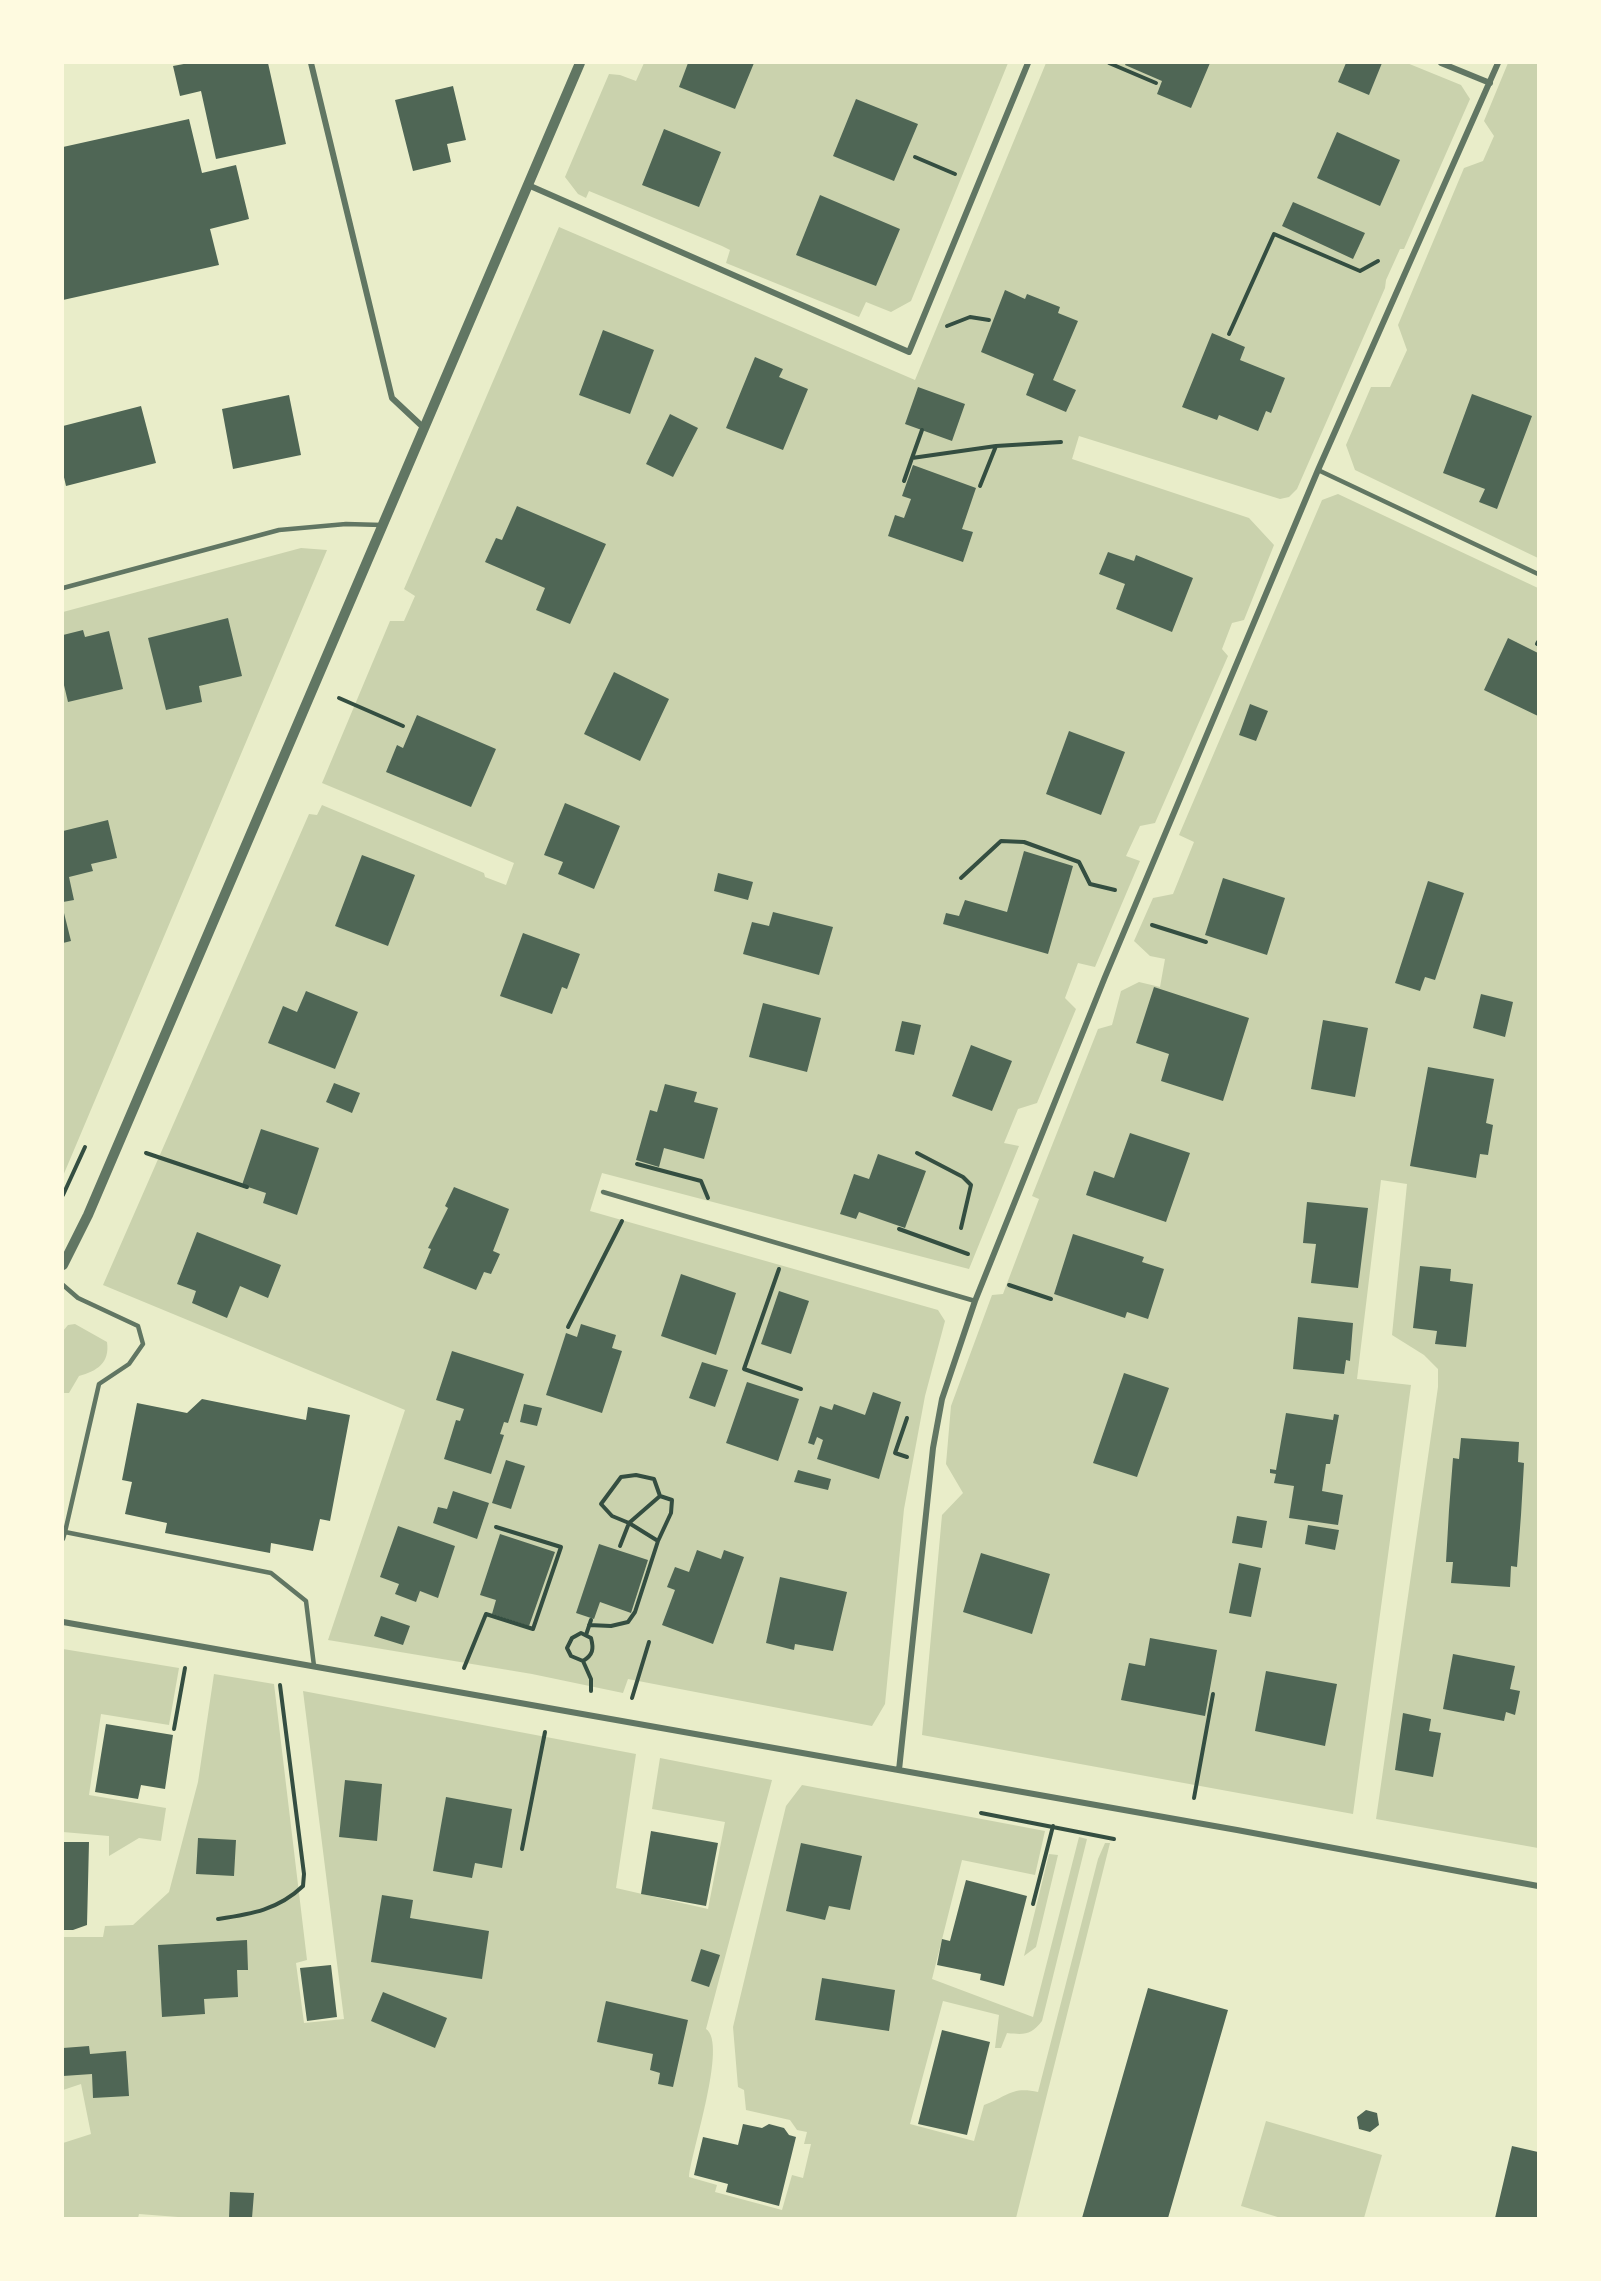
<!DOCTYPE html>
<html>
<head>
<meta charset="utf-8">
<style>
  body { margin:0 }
  #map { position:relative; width:1601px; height:2281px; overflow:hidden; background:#e9edc9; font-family:"Source Sans 3",sans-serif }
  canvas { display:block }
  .frame { position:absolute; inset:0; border:64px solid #fefae0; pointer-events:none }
</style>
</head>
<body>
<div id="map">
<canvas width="1601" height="2281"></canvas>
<div class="frame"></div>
</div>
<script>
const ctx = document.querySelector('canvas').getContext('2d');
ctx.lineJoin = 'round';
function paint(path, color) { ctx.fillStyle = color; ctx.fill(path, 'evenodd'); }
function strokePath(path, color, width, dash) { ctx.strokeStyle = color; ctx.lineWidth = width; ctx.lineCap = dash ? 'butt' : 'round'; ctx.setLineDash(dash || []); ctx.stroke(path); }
const green = new Path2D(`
  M644,63H1008L911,301L891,312L866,302L859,317L726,263L730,250L722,246L589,191L586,198L578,194L565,177L609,74L620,75L636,81Z
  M1046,63H1407L1461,85L1470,99L1404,249H1400L1386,280L1385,288L1297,489L1289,497L1280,499L1079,436L1072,459L1249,518L1274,545L1244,620L1232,623L1222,649L1228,656L1155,823L1140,826L1126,856L1140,861L1095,967L1078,963L1065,998L1076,1009L1037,1103L1018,1109L1004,1143L1019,1146L969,1269L602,1173L590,1211L938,1310L945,1321L925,1396L904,1509L885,1704L872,1726L628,1679L623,1693L532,1674L328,1640L405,1410L103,1285L309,814L317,815L322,805L484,873L485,877L506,885L514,863L322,783L390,621H404L415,596L404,589L559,227L915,380Z
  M1508,63H1538V558L1355,470L1346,445L1371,387H1390L1407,350L1398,325L1464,168L1483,161L1494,136L1484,121Z
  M1338,494L1538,588V1848L1376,1819L1438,1387V1369L1424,1355L1392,1335L1407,1184L1381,1180L1357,1379L1411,1385L1353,1814L922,1735L942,1515L963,1493L946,1464L951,1406L992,1295L1003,1294L1039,1199L1032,1196L1098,1029L1112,1025L1121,991L1139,982L1160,987L1165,959L1150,956L1134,941L1153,898L1173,894L1194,842L1179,835L1322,500Z
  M301,548L327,550L63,1176V612Z
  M75,1324L107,1342C110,1363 97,1371 79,1376L69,1393H63V1331L68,1325Z
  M63,1649L179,1668L169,1725L101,1714L89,1795L166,1808L161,1841L139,1838L109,1856V1836L63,1832Z
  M214,1674L274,1684L307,1960L296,1963L304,2023L344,2019L303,1691L636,1754L616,1888L708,1909L725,1822L652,1809L660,1758L772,1780L706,2029C728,2043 691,2152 689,2177L717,2185L715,2192L782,2210L792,2175L803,2178L811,2144H804L807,2132L797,2130L790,2120L746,2110L744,2090L738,2087L733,2027L786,1806L802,1785L1045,1831L1035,1875L962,1860L932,1979L1033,2017L1079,1837L1087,1839L1042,2021C1031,2035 1025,2035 1007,2033L1001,2048H995L999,2015L943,2001L910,2124L974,2141L984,2105C1007,2097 1011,2086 1038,2092L1098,1859L1105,1843H1110L1016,2218H191L139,2214L138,2218H63V2143L91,2134L81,2084L63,2090V1937H103L105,1926L133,1925L169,1892L198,1782Z
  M1049,1854L1058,1855L1036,1947L1024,1956Z
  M1266,2121L1382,2155L1364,2218H1281L1241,2206Z`);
const building = new Path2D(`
  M189,63H268L286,144L216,159L201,91L180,96L173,66Z
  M688,63H754L735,109L679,87Z
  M1126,63H1210L1191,108L1157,94L1162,81L1125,65Z
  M1346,63H1382L1369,95L1338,82Z
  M453,86L466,140L447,144L451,162L413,171L395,100Z
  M856,99L918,124L894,181L833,156Z
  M189,119L202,173L236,165L249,219L210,229L219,265L63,300V147Z
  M664,129L721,152L699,207L642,185Z
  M1337,132L1400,160L1380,206L1317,178Z
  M820,195L900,229L876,286L796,255Z
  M1293,202L1365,233L1353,259L1282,226Z
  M1005,290L1025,299L1027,294L1060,307L1058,313L1078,321L1053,380L1076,390L1066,412L1026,395L1034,374L981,352Z
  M603,330L654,350L630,414L579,395Z
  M1212,333L1245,347L1240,360L1285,378L1271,413L1266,411L1258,431L1219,415L1217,420L1182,407Z
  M755,357L783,369L779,377L808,389L783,450L726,428Z
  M918,387L965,404L952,441L905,424Z
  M1472,394L1532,416L1497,509L1479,502L1485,489L1443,473Z
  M289,395L301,455L233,469L222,409Z
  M141,406L156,463L66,486L63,473V426Z
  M670,414L698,428L673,477L646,464Z
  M913,465L976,488L962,529L973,532L963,562L888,536L895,515L904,518L911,499L902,496Z
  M517,506L606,544L570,624L536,610L545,588L485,562L496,538L502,540Z
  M1108,552L1134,561L1136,555L1193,578L1172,632L1116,609L1125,584L1099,574Z
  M228,618L242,676L199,686L202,702L166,710L148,638Z
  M83,630L85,637L109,631L123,689L68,702L63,681V635Z
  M1508,638L1538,653V716L1484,690Z
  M614,672L669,699L640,761L584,734Z
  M1250,704L1268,711L1256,741L1239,735Z
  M417,715L496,749L471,807L386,772L397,745L403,748Z
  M1069,731L1125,752L1101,815L1046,794Z
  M565,803L620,826L594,889L558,874L563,862L544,855Z
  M108,820L117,858L91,864L93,871L69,877L74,900L63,902V831Z
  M1024,851L1073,866L1048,954L943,924L946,913L959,916L965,900L1007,912Z
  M362,855L415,875L388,946L335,926Z
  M718,873L753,882L748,900L714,891Z
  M1223,878L1285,898L1267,955L1205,935Z
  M1428,881L1464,893L1435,980L1425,977L1420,991L1395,983Z
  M63,909L71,941L63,943Z
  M773,912L833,927L819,975L743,954L752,922L769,926Z
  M523,933L580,954L567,989L562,987L552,1014L500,996Z
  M1154,987L1249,1018L1223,1101L1161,1081L1169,1054L1136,1043Z
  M306,991L358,1012L335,1069L268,1043L283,1006L297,1012Z
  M1481,994L1513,1002L1505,1037L1473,1028Z
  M763,1003L821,1018L807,1072L749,1057Z
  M1323,1020L1368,1028L1355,1097L1311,1089Z
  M902,1021L921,1025L914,1055L895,1051Z
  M971,1045L1012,1061L992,1111L952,1096Z
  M1428,1067L1494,1079L1486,1123L1493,1125L1488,1155L1480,1154L1476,1178L1410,1166Z
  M334,1083L360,1093L352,1113L326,1102Z
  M665,1084L697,1092L694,1102L718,1108L704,1159L664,1148L659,1167L636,1160L650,1110L657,1112Z
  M261,1129L319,1148L297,1215L263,1203L266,1193L242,1185Z
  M1130,1133L1190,1153L1166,1222L1086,1195L1094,1171L1114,1178Z
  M878,1154L926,1171L905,1228L859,1212L856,1219L840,1214L854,1174L869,1179Z
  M454,1187L509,1209L493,1251L500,1254L491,1274L484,1272L476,1290L423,1268L431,1249L428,1248L448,1208L445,1206Z
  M1307,1202L1368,1208L1358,1288L1311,1283L1316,1244L1303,1243Z
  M197,1232L281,1265L268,1298L240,1286L227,1318L192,1303L196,1291L177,1284Z
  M1073,1234L1144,1257L1142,1262L1164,1269L1148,1319L1127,1312L1125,1318L1054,1294Z
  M1420,1266L1451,1269L1450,1281L1473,1284L1466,1347L1435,1344L1437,1331L1413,1328Z
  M681,1274L736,1293L716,1355L661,1336Z
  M779,1291L809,1301L791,1354L761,1344Z
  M1298,1317L1353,1323L1350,1361L1346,1360L1344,1374L1293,1369Z
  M581,1324L616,1335L612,1348L622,1351L602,1413L546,1395L566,1333L577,1337Z
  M452,1351L524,1374L508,1423L504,1422L500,1434L504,1435L491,1474L444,1459L456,1420L460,1421L464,1409L436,1400Z
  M702,1362L728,1370L715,1407L689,1398Z
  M1124,1373L1169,1388L1137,1477L1093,1463Z
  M747,1382L799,1399L778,1461L726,1443Z
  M873,1392L901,1402L879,1479L817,1459L823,1440L817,1437L814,1445L808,1443L820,1406L832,1410L834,1404L865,1415Z
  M202,1399L306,1420L308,1407L350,1415L330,1521L320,1519L313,1551L271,1543L270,1553L165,1533L167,1523L125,1514L132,1482L122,1480L137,1403L187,1413Z
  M524,1404L542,1408L537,1426L520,1422Z
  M1286,1413L1333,1420L1334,1414L1339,1415L1330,1464H1326L1322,1491L1343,1495L1338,1525L1289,1518L1294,1486L1274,1483L1276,1474L1270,1473V1469L1276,1470Z
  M1461,1438L1519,1442L1518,1462L1524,1463L1521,1515L1517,1567L1511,1566L1510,1587L1451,1583L1453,1562H1446L1449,1510L1453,1458L1459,1459Z
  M506,1460L525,1466L511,1509L492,1503Z
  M798,1470L831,1479L828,1490L794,1482Z
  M453,1491L489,1503L477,1539L433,1523L438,1507L447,1509Z
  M1237,1516L1267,1521L1262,1548L1232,1543Z
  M1308,1525L1339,1530L1335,1550L1305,1544Z
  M398,1526L455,1546L438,1598L420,1591L416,1602L395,1594L399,1584L380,1577Z
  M500,1534L555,1552L529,1626L492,1614L496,1600L480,1595Z
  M599,1544L648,1560L631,1613L600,1602L594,1619L576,1613Z
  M697,1550L721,1559L724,1550L744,1557L713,1644L662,1625L675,1590L667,1587L675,1567L689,1572Z
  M981,1553L1050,1574L1032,1634L963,1612Z
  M1239,1563L1261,1568L1251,1617L1229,1613Z
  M780,1577L847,1592L833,1651L795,1644L794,1650L766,1643Z
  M381,1616L410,1626L403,1645L374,1636Z
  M1150,1638L1217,1650L1205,1716L1121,1700L1129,1663L1145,1666Z
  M1453,1654L1515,1666L1510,1689L1520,1691L1515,1715L1506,1712L1504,1721L1443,1709Z
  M1266,1671L1337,1684L1325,1746L1255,1731Z
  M1403,1713L1431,1719L1429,1731L1441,1733L1433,1777L1395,1770Z
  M106,1724L173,1735L165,1789L141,1785L138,1799L95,1792Z
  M345,1780L382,1784L377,1841L339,1837Z
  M446,1797L512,1809L502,1868L475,1863L472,1878L433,1871Z
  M651,1831L718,1843L706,1906L641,1894Z
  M198,1838L236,1840L234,1876L196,1874Z
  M63,1842H89L87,1925L73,1930H63Z
  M801,1843L862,1856L850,1910L829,1906L825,1920L786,1911Z
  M966,1880L1027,1896L1004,1986L980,1980L981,1974L937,1965L942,1939L950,1941Z
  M382,1895L413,1900L410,1918L489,1931L482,1979L371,1962Z
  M247,1940L248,1970H237L238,1997L204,1999L205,2014L162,2017L158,1945Z
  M701,1949L720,1955L709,1987L691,1981Z
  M331,1965L337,2017L307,2021L300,1968Z
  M822,1978L895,1990L889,2031L815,2020Z
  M1148,1988L1228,2010L1168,2218H1082Z
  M383,1992L447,2018L435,2048L371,2021Z
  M606,2001L688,2020L673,2087L658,2084L660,2073L650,2070L653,2054L597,2042Z
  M942,2030L990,2042L967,2135L918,2124Z
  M89,2046L90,2054L126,2051L129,2096L93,2098L92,2074L63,2076V2048Z
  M1366,2110L1377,2113L1379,2125L1370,2132L1359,2129L1357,2117Z
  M743,2124L762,2128L769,2124L784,2128L789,2135L796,2137L779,2206L726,2192L728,2184L694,2175L703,2137L738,2145Z
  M1512,2146L1538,2152V2218H1495Z
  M230,2192L254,2193L252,2218H229Z`);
const path = new Path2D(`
  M1109,63L1156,83
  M915,157L955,174
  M947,326L970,317L989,320
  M1229,334L1274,234L1360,271L1378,261
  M922,430L912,458L996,446
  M904,481L912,458
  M980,486L996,446L1061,442
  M1537,644L1538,642
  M339,698L403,726
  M961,878L1001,841L1024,842L1079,862L1090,884L1115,890
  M1152,925L1206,942
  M146,1153L247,1187
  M917,1153L963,1177L971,1185L961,1228
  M637,1164L701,1181L708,1198
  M63,1195L85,1147
  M899,1229L968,1254
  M779,1269L744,1369L801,1389
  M1009,1285L1051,1299
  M568,1327L622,1221
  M907,1418L895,1453L907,1457
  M658,1541L671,1513L672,1500L660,1496L654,1479L636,1475L621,1477L601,1504L612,1516L629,1523L660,1496
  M589,1625L611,1626L628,1622L635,1612L658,1541L629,1523L620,1546
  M586,1635L591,1620
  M583,1661L571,1656L567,1648L572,1638L581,1633L591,1638C594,1649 593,1655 583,1661L591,1679V1691
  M464,1668L486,1614L533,1629L561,1547L496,1527
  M632,1698L649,1642
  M174,1729L185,1668
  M1194,1798L1213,1694
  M981,1813L1114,1839
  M522,1849L545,1732
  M1033,1904L1053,1826
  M218,1919C251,1914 278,1910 303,1886L304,1874L280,1685`);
const service = new Path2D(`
  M1318,470L1538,574
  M63,588L279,530L346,524L382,525
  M603,1192L975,1301
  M63,1285L78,1298L138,1326L143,1344L129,1364L99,1384L65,1532
  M63,1539L65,1532L271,1573L306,1601L314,1666`);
const minor = new Path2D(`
  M311,63L392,398L424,428
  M1441,63L1490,83
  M528,185L909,352L1028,63
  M63,1622L1237,1830L1538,1886
  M899,1770L933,1448L942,1399L975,1301L1105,977L1318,470L1498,63`);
const tertiary = new Path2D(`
  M63,1265L88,1215L580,63`);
paint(green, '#cad2ad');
paint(building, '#4f6655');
strokePath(path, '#344e41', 4);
strokePath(service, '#617663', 4.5);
strokePath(minor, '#617663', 6);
strokePath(tertiary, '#617663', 10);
</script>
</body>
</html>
